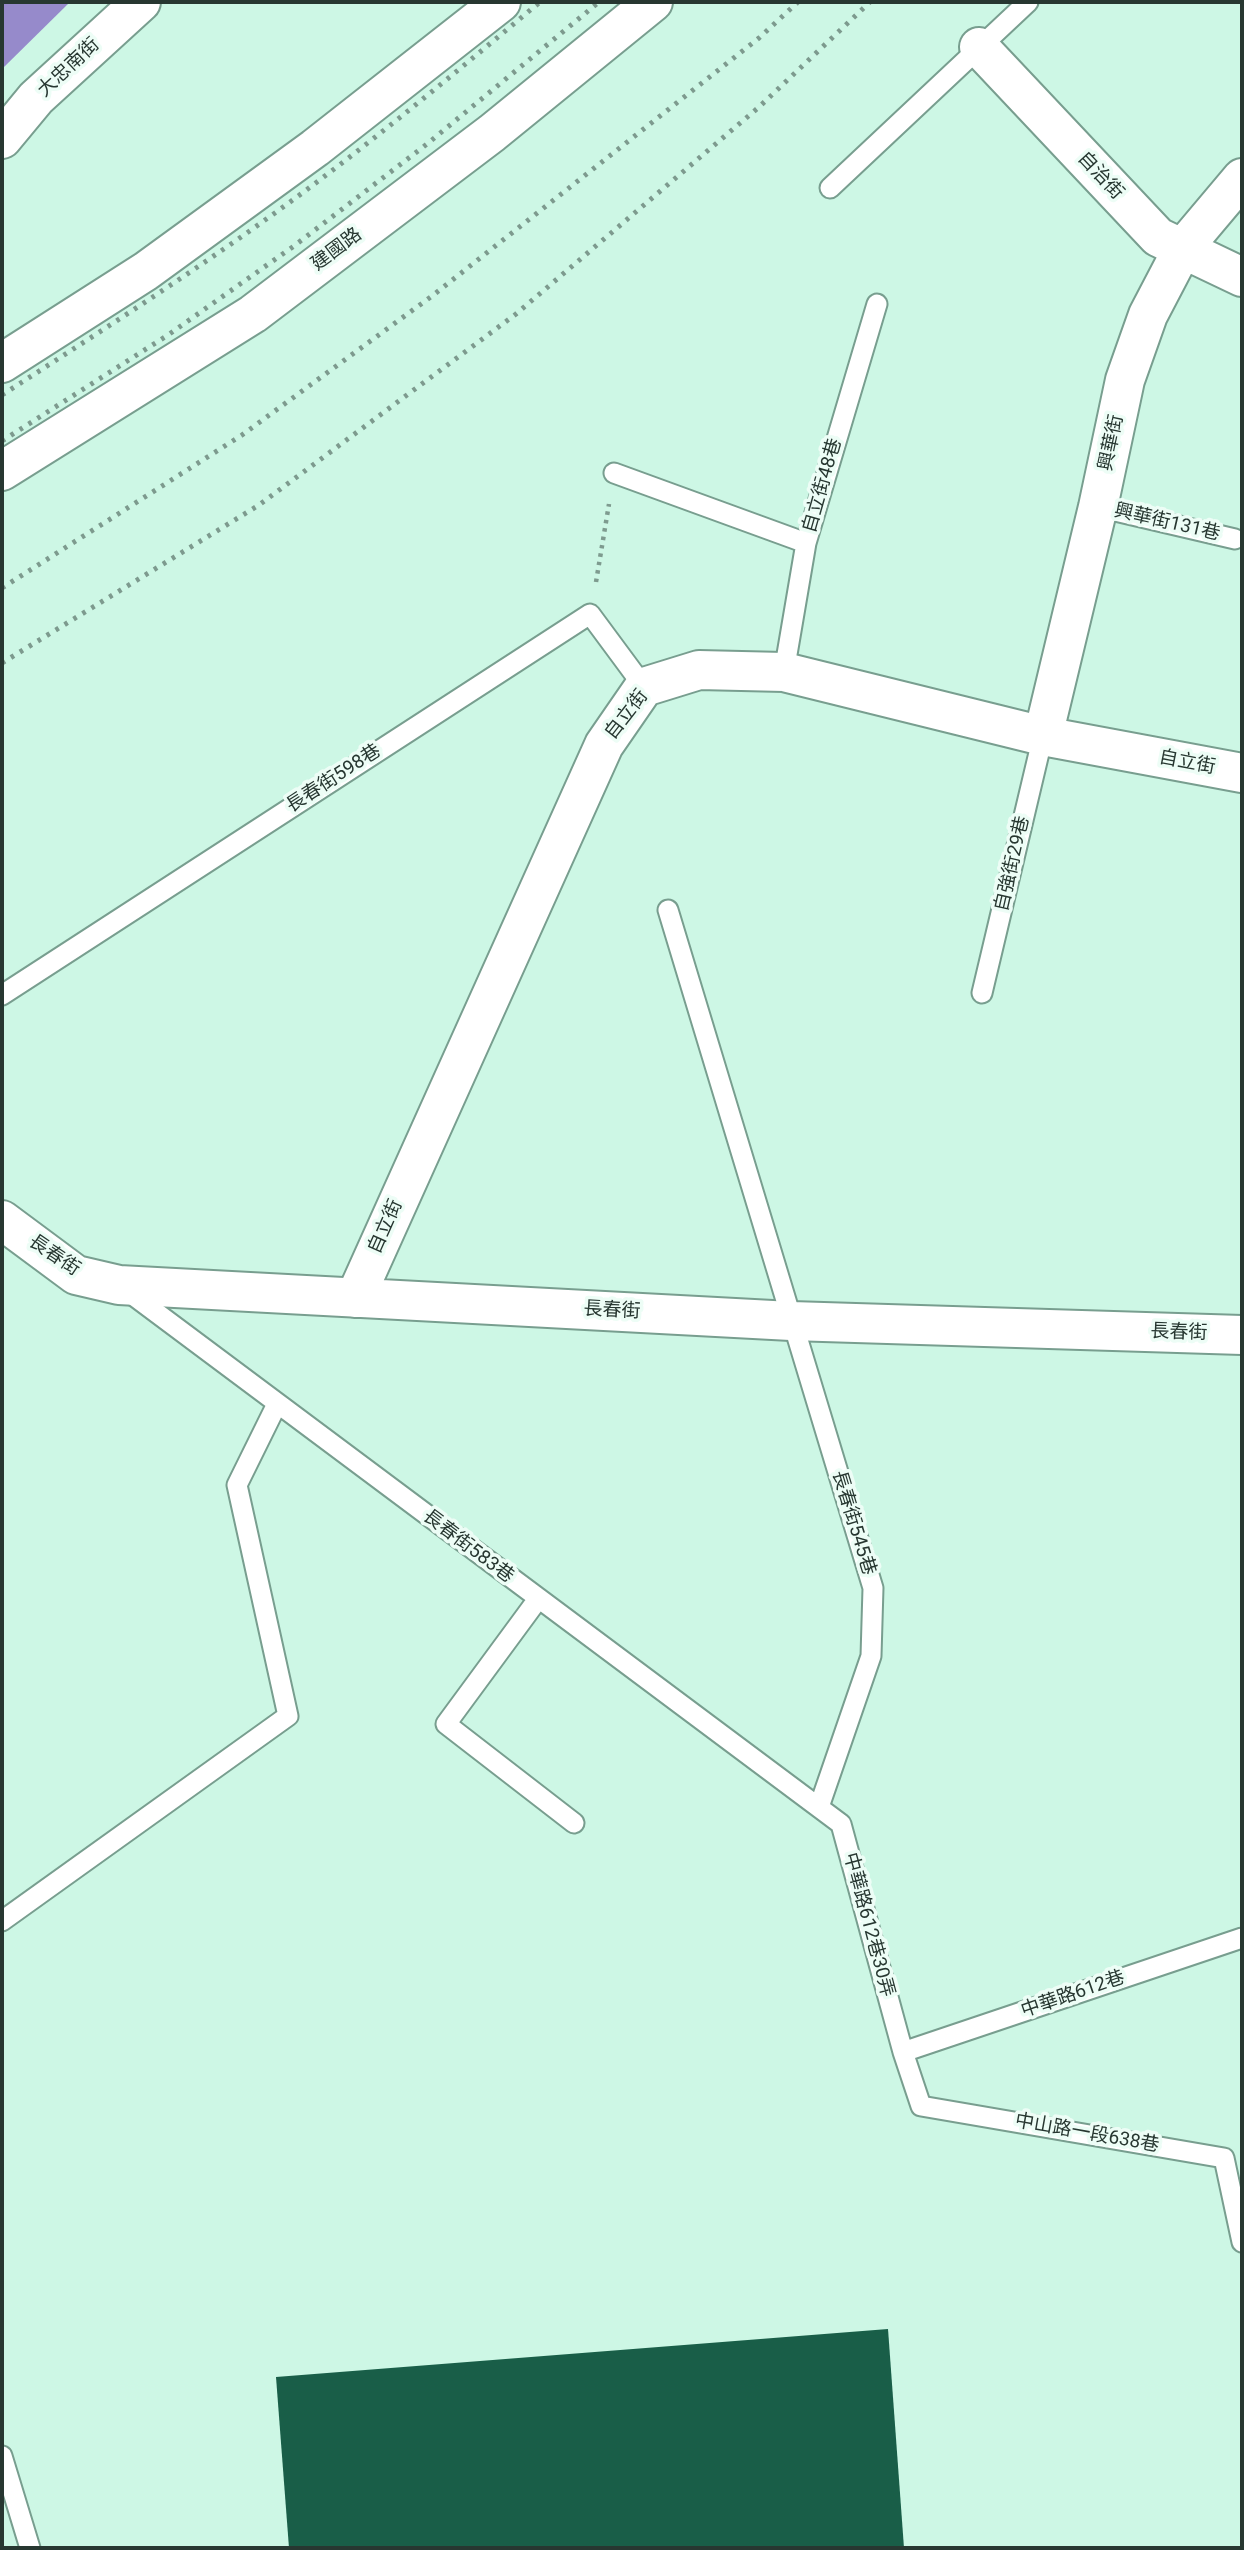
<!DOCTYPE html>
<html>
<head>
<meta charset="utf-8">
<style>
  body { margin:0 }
  #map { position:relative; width:1244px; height:2550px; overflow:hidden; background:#cdf7e5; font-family:Roboto,sans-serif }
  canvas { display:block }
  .frame { position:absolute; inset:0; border:4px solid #273731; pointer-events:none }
</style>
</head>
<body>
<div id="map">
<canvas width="1244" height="2550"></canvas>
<div class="frame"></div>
</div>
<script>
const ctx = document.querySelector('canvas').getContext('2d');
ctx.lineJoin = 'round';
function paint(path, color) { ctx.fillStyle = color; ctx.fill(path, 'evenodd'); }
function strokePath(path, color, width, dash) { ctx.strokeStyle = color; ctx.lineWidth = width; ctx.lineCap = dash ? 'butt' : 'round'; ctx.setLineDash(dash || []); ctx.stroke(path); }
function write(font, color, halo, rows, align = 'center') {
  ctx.font = font + ' Roboto,"Noto Sans TC",sans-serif'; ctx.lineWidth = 7; ctx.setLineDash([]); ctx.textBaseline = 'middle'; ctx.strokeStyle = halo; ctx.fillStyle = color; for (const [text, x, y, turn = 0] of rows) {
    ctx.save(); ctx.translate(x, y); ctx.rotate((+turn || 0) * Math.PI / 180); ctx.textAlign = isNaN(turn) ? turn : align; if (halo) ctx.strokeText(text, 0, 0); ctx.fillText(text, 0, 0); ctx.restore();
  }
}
const water = new Path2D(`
  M2,2H70L2,69Z`);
const building = new Path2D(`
  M888,2329L904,2548H289L276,2377Z`);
const path = new Path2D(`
  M596,582L609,504`);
const lane = new Path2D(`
  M830,188L1028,2
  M614,473L806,543
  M1098,507L1235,539
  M784,672L806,543L877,304
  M668,910L873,1588L871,1656L819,1807
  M982,993L1043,736
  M2,995L590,614L644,687
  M126,1290L841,1824L903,2052L921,2106L1224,2158L1242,2242
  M538,1599L446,1724L574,1823
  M2,1921L288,1716L237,1485L277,1404
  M903,2052L1242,1938
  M2,2456L30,2548`);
const street = new Path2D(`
  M979,47L1158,237L1242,277
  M2,139L36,98L141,2
  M1043,736L1098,507L1125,380L1148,315L1183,248L1242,178
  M2,1220L76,1275L119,1285L791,1321L1242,1335
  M355,1298L604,745L644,687L699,670L784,672L1043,736L1242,773`);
const secondary = new Path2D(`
  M2,363L146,271L315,148L501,2
  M2,471L253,314L492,133L653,2`);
const rail = new Path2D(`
  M2,395C95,335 189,275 279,210C369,145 455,73 540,2
  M2,441L168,335L294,246L427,144L599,2
  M2,588L242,435L432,296L759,38L798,2
  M2,663L259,505L516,314L759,107L870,2`);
const streetNames = [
  ["大忠南街",69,68,-43],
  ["自治街",1100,176,47],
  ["建國路",337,250,-37],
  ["興華街",1112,443,-78],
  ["自立街48巷",823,486,-74],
  ["興華街131巷",1167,523,13],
  ["自立街",627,715,-52],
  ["自立街",1187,763,11],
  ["長春街598巷",334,779,-33],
  ["自強街29巷",1013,864,-77],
  ["自立街",386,1227,-66],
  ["長春街",54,1256,34],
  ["長春街",612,1311,3],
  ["長春街",1179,1333,2],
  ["長春街545巷",853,1523,73],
  ["長春街583巷",468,1547,37],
  ["中華路612巷30弄",868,1925,75],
  ["中華路612巷",1073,1995,-19],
  ["中山路一段638巷",1087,2134,10]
];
paint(water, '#968acb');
paint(building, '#195e48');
strokePath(lane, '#789e8f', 23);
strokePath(street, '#789e8f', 42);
strokePath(secondary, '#789e8f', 42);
strokePath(path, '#7e9b8f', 4.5, [3.5, 5]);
strokePath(lane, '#fff', 19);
strokePath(street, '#fff', 38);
strokePath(secondary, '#fff', 38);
strokePath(rail, '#7d9a8e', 5, [3.5, 7]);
write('19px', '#273731', '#edfdf6', streetNames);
</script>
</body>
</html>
